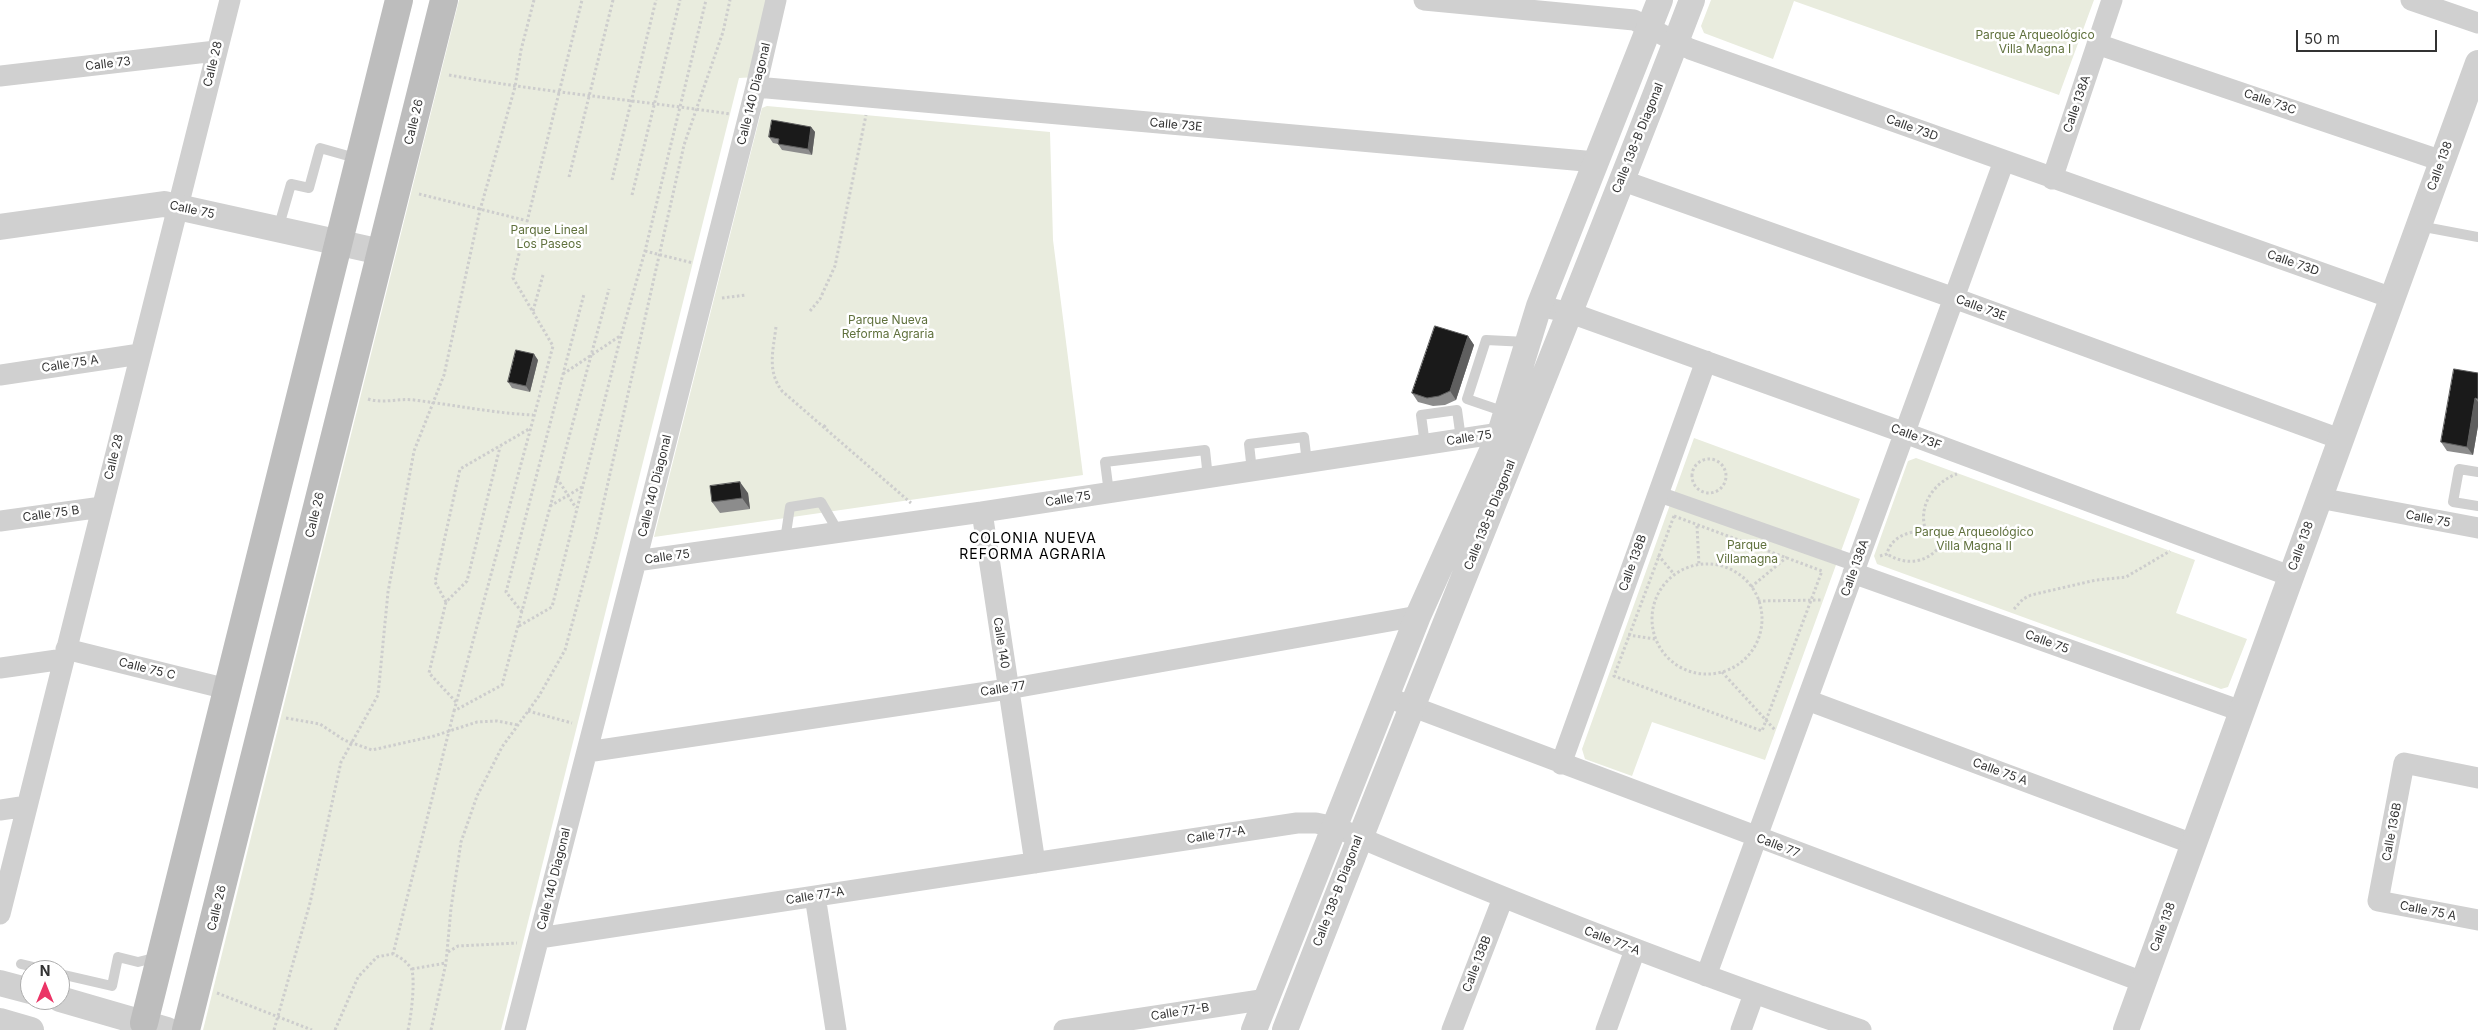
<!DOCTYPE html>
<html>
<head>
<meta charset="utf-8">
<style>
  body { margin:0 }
  #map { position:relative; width:2478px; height:1030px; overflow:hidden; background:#fff; font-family:Inter,sans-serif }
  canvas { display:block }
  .north { position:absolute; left:20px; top:960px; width:50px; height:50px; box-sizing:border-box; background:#fff; border:1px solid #adadad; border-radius:50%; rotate:0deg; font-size:14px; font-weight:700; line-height:20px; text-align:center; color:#333 }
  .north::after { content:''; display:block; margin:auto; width:18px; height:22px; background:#eb3466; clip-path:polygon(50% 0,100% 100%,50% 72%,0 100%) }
  .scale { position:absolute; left:2296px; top:30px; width:141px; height:22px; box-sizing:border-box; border:2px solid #333; border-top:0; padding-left:6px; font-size:15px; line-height:18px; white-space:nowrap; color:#333; -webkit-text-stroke:4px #fff; paint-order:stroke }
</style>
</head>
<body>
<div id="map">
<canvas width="2478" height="1030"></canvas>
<div class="north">N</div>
<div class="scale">50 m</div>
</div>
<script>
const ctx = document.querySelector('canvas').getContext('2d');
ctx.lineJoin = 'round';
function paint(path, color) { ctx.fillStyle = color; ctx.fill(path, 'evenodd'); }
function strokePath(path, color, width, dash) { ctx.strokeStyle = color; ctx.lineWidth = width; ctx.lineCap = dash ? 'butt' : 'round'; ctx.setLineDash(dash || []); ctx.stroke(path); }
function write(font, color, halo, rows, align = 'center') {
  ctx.font = font + ' Inter,sans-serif'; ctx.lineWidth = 5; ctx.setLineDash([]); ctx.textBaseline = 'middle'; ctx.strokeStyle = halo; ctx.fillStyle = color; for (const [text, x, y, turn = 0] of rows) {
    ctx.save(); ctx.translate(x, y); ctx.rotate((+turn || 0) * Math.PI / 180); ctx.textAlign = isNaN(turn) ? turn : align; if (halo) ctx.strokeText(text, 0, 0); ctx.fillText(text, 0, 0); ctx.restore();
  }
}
const green = new Path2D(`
  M459,0H775L756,77L739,78L501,1030H203Z
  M1711,0H2094L2059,95L1794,1L1773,59L1704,33L1701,26Z
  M767,106L1050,132L1053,240L1083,475L654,537L762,108Z
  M1694,438L1860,499L1765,760L1652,722L1632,776L1585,759L1582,749Z
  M1916,458L2195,560L2176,613L2247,639L2228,687L2221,689L1877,564L1874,556L1908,461Z`);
const path = new Path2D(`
  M449,75C542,92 636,100 730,114
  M569,177L613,0
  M612,180L656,0
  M419,194L528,221
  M632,195L680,0
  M645,251L693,263
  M722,298L746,295
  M533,311L543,275
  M810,311L820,299L835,266L866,115
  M776,327C773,351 767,371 782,391L911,503
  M563,374L620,336
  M368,399C384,404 398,398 414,400C454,405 493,413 533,415
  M824,427L827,423
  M1692 476a17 17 0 1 1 34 0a17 17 0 1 1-34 0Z
  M557,478L576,508
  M550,506L582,487
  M1674,516L1822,571L1762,731L1614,676Z
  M1697,526L1699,565
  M1926,531C1917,506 1934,482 1957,474
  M1658,555L1674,574
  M1880,556L1887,554C1892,532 1922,526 1940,537V546C1927,563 1906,566 1887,554
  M1652 619a55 55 0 1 1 110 0a55 55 0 1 1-110 0Z
  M1751,587L1787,557
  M1758,601L1823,600
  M446,602L435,582L460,469L529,429
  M2014,609L2023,599L2031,595L2096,580L2126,577L2170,551
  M522,612L506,592L584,294
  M519,626L552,607L621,336L645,251L706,0
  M1628,635L1655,639
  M1722,672L1775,730
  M456,702L429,673L446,602L467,581L500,447
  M454,711L553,346L513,278L582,0
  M528,711L572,723
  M286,718L320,724L344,740L372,750L434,736L477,722L497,721L518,725
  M448,952L458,946L517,943
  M412,969L446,963
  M217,993L312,1030
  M274,1030L310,903L341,762L378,695L388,592L414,451L444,375L480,210L515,87L521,50L534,0
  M335,1030L358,977L377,957L392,954
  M408,1030C411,1018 416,977 411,968C406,961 400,957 393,954L454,711L502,685L609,289
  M431,1030L446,963L451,908L461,842L477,796L502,747L539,696L565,650L596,536L684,145L723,32L730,0`);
const service = new Path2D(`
  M2419,226L2478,237
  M278,229L291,184L309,188L320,148L359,159
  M1505,412L1467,399L1486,340L1527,342
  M1425,445L1421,415L1457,410L1461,439
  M1252,471L1249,444L1304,437L1307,463
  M2478,472L2459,469L2453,502L2478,506
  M1109,493L1105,462L1205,450L1208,478
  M785,540L790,507L821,502L839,533
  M21,964L46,970
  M60,974L112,986L118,957L138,962L158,957`);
const pedestrian = new Path2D(`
  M1658,494L1857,564`);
const minor = new Path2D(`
  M1424,0L1634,20L1690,49L2392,298
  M2411,0L2478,23
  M2097,44L2442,161
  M0,76L216,51
  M756,87L1596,162
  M2052,179L2112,0
  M1621,180L1954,298L2340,439
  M1539,306L1571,313L1905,433L2290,576
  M0,375L140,354
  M2319,498L2478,528
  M982,512L1035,863
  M0,521L102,507
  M636,561L982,512L1500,433
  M1853,573L2241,711
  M66,649L227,689
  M0,668L64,659
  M1387,697L2143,982
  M1807,700L2193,844
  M587,752L1008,689L1418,616
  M1561,764L1706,361
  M2478,778L2404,763L2378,901L2478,920
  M0,810L27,806
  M815,896L836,1030
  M0,914L230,0
  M539,938L1297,823H1316L1335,827C1508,901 1682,970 1861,1030
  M1706,976L2004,161
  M515,1030L636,561L756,87L776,0
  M1064,1030L1267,999
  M1452,1030L1503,898
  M1606,1030L1635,950
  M1741,1030L1754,994`);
const tertiary = new Path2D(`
  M0,227L164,204L381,252
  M0,983L30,991
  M60,999L167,1030
  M0,1021L31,1030
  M1254,1030L1418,616L1500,433L1539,306L1660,0
  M1285,1030C1418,685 1560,345 1692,0
  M2126,1030L2478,63`);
const secondary = new Path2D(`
  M144,1023L399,0
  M186,1030L444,0`);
const wall = new Path2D(`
  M811,127L815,132L812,155L782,150L778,144L773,143L769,137Z
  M1468,336L1474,345L1456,400L1445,405L1433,406L1418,402L1412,393Z
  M538,360L530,392L512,388L508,382Z
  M2478,373V426L2473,455L2447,451L2441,442Z
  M748,493L750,509L720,513L712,502Z`);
const shadedWall = new Path2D(`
  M811,127L815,132L812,155L808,149Z
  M1468,336L1474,345L1456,400L1450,391Z
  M534,354L538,360L530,392L526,386Z
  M2475,398L2478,402V426L2473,455L2467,447Z
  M740,482L748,493L750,509L742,498Z`);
const building = new Path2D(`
  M772,120L811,127L808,149L778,144L779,139L769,137Z
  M1435,326L1468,336L1450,391L1439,396L1427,398L1412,393Z
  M516,350L534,354L526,386L508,382Z
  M2454,369L2478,373V399L2475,398L2467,447L2441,442Z
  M740,482L742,498L712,502L710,486Z`);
const parkNames = [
  ["Parque Arqueológico",2035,35],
  ["Villa Magna I",2035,49],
  ["Parque Lineal",549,230],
  ["Los Paseos",549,244],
  ["Parque Nueva",888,320],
  ["Reforma Agraria",888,334],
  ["Parque Arqueológico",1974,532],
  ["Villa Magna II",1974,546],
  ["Parque",1747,545],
  ["Villamagna",1747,559]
];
const streetNames = [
  ["Calle 73",108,64,-7],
  ["Calle 28",213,64,-76],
  ["Calle 140 Diagonal",754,94,-76],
  ["Calle 73C",2270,102,19],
  ["Calle 138A",2077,104,-71],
  ["Calle 26",414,122,-76],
  ["Calle 73E",1176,125,5],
  ["Calle 73D",1912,128,20],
  ["Calle 138-B Diagonal",1638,138,-68],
  ["Calle 138",2440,166,-70],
  ["Calle 75",192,210,12],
  ["Calle 73D",2293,263,19],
  ["Calle 73E",1981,308,20],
  ["Calle 75 A",70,364,-9],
  ["Calle 73F",1916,437,20],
  ["Calle 75",1469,438,-9],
  ["Calle 28",114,457,-76],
  ["Calle 140 Diagonal",655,486,-76],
  ["Calle 75",1068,499,-9],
  ["Calle 75 B",51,514,-8],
  ["Calle 26",315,515,-76],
  ["Calle 138-B Diagonal",1490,515,-68],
  ["Calle 75",2428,519,11],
  ["Calle 138",2301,546,-70],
  ["Calle 75",667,557,-8],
  ["Calle 138B",1633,563,-70],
  ["Calle 138A",1855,568,-70],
  ["Calle 75",2047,642,20],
  ["Calle 140",1001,643,81],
  ["Calle 75 C",147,669,14],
  ["Calle 77",1003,689,-9],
  ["Calle 75 A",2000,772,20],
  ["Calle 136B",2392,832,-79],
  ["Calle 77-A",1216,835,-9],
  ["Calle 77",1778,846,21],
  ["Calle 140 Diagonal",554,879,-76],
  ["Calle 138-B Diagonal",1338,891,-69],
  ["Calle 77-A",815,896,-9],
  ["Calle 26",217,908,-76],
  ["Calle 75 A",2428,911,11],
  ["Calle 138",2163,927,-70],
  ["Calle 77-A",1612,941,21],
  ["Calle 138B",1477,964,-69],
  ["Calle 77-B",1180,1012,-9]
];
const neighbourhoodNames = [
  ["COLONIA NUEVA",1033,539],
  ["REFORMA AGRARIA",1033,555]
];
paint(green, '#e9ecde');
strokePath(path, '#cdcdcd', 3, [2.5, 2.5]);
strokePath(service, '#d0d0d0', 10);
strokePath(pedestrian, '#d0d0d0', 16);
strokePath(minor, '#d0d0d0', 21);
strokePath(tertiary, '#d0d0d0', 26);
strokePath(secondary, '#bdbdbd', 28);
paint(wall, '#8c8c8c');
paint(shadedWall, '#5f5f5f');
paint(building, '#1a1a1a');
strokePath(building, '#5f5f5f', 1);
write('12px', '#60713d', '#fff', parkNames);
write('12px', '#333', '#fff', streetNames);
ctx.letterSpacing = '1px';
write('14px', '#000', '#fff', neighbourhoodNames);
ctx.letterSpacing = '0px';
</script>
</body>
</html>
